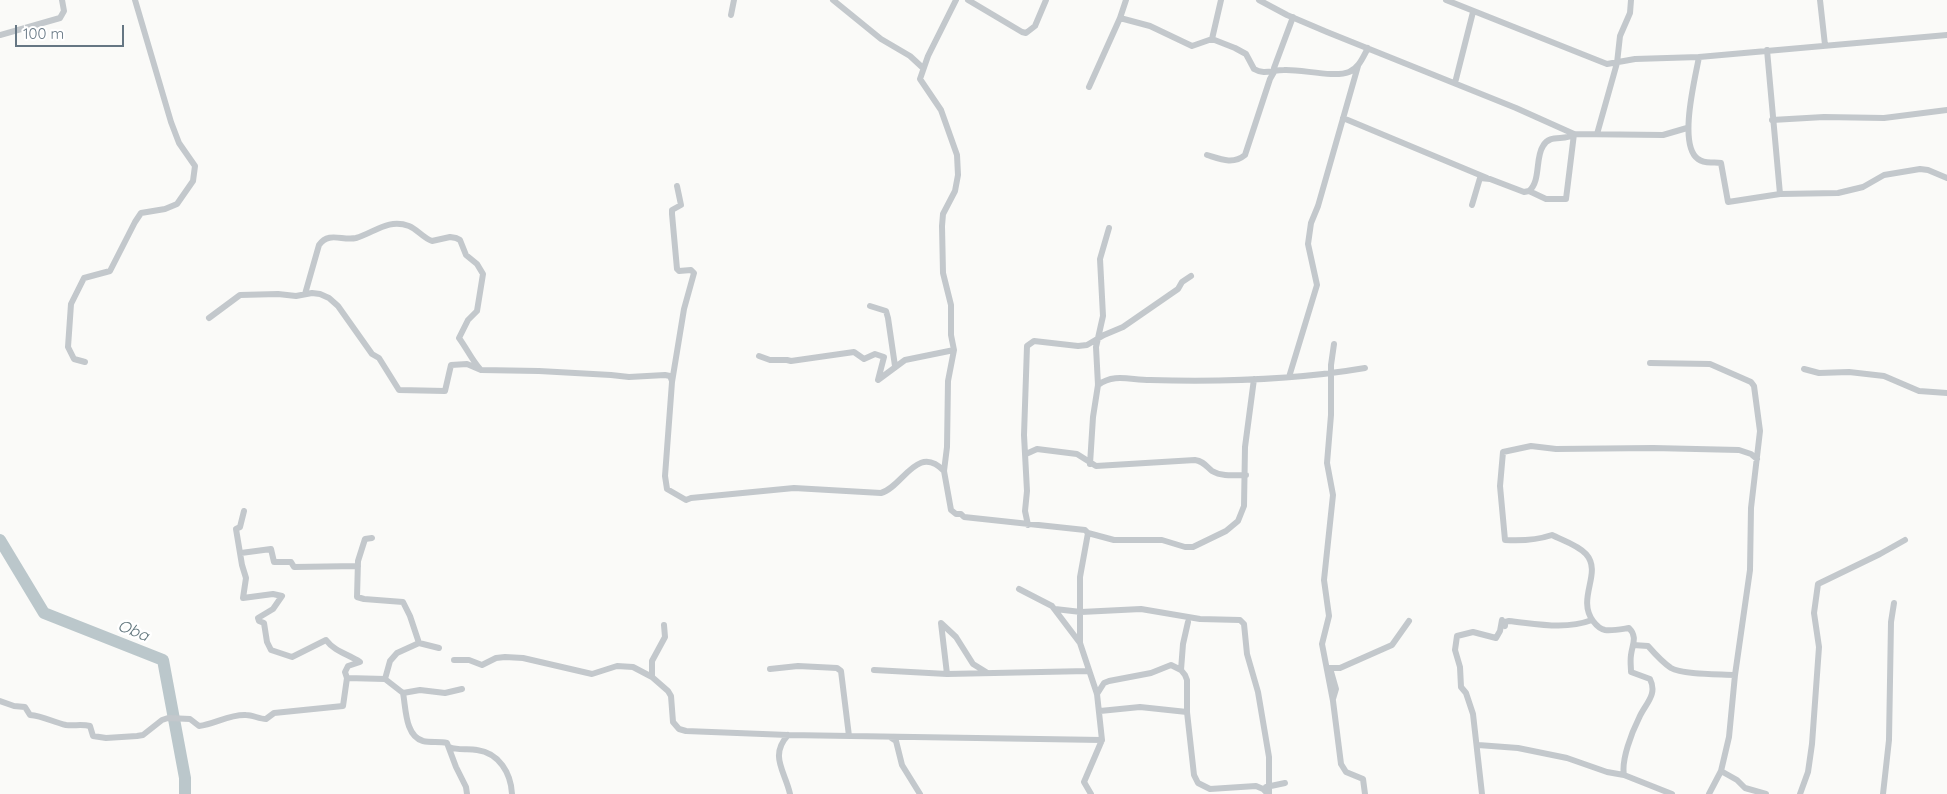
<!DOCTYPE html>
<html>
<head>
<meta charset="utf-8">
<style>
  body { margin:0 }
  #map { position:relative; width:1947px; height:794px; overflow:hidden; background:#fafaf8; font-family:Quicksand,sans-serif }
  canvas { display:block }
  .scale { position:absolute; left:15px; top:25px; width:109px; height:22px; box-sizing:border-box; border:2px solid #657683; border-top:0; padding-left:6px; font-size:15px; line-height:18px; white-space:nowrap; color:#657683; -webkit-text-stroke:4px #fff; paint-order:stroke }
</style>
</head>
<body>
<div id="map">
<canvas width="1947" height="794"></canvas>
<div class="scale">100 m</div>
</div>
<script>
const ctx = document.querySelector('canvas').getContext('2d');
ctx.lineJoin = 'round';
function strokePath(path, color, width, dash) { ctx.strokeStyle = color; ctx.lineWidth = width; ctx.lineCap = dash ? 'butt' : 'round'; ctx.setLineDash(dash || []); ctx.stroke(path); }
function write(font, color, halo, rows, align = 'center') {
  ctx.font = font + ' Quicksand,sans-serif'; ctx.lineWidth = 5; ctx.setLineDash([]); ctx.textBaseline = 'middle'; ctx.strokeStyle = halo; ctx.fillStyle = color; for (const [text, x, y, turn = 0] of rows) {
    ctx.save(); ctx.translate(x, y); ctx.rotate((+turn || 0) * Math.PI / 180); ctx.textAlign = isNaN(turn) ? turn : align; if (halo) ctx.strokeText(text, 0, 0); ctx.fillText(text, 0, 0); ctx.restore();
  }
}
const river = new Path2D(`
  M0,540L44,613L163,660L185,778V794`);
const minor = new Path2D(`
  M833,0L881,39L910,56L923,68
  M956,0L928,56L920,79L941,110L957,155L958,175L955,191L943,214L942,226L943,273L951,305V335L954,350L948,381L947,447L944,471L951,510L956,514H961L964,517L1085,530L1088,533L1080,577V643L1097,694L1102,740
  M968,0L1022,32L1026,33L1035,26L1046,0
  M1259,0L1287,15L1327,32L1516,108L1574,134L1663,135L1687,128
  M1446,0L1607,64L1635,59L1699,57L1947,35
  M1820,0L1825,45
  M731,15L734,0
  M1120,18L1150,26L1192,46L1212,39L1235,48L1246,54L1254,69C1264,75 1272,70 1284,70C1301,69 1334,78 1349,72C1359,68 1363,57 1368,48
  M0,35L60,18L64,11L62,0
  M1212,39L1221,0
  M1767,50L1780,194
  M1699,57C1695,79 1678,145 1698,159C1706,165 1713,161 1721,163L1728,202L1780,194L1838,193L1863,187L1884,175L1920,169L1928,170L1947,178
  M1455,83L1473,12
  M1089,87L1120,18L1126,0
  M1343,118L1487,178
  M1772,120L1824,117L1884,118L1947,110
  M1597,134L1617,63L1620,36L1630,13L1631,0
  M1207,155C1220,159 1233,165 1245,155L1270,79L1274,72V68L1293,17
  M677,186L681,205L672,210V214L677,269L679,271L691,270L694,273L684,309L672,382L665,476L667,489L686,500L691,498L794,488L881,493C903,487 917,443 944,471
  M1529,191L1546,199H1566L1574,134
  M1472,205L1480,178L1490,179L1524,192L1529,191C1541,181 1535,158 1543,146C1550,133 1565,142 1574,134
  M305,294L319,245C329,231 342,241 356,238C374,233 388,218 409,226C417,229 423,238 432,241L450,237L456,238L460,240L466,255L477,264L483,274L477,311L468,320L459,338C467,349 472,360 480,369
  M870,306L886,311L888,318L895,366
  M209,318L240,295L278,294L296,296L312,293L320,294L329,298L338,306L372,354L379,358L399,390L445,391L451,365L467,364L481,370L539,371L611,375L629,377L665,375L670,376L672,381
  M1334,344L1331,365V415L1327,463L1333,495L1324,580L1329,616L1322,644L1333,701L1341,764L1346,772L1363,779L1365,794
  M759,356L770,360H787L791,361L854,352L864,359L875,354L884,357L878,380L905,360L954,350
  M85,362L74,359L68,347L71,304L84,278L110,271L135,222L141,213L165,209L177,204L193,181L195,166L179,143L171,122L135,0
  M1650,363L1710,364L1751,382L1754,386L1760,431L1751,508L1750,570L1735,675L1729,737L1721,771L1709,794
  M1804,369L1819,373L1849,372L1884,376L1919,391L1947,393
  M1289,377L1317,285L1308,244L1311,223L1318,206L1358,66
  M1098,385C1114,373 1130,380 1150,380C1221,382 1295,380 1365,368
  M1026,454L1037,449L1077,454L1096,466L1195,460C1203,461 1206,466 1212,471C1222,477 1235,475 1246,475
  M1090,464L1093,417L1098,385L1096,347L1103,316L1100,259L1109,228
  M1028,525L1025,511L1027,491L1024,435L1027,346L1034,341L1078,346L1087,345L1104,335L1123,327L1178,289L1182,282L1191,276
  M1088,533L1114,540H1162L1185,547H1193L1226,531L1238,521L1244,506L1245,447L1254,379
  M372,538L365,539L358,561L357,597L364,599L403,602L410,616L419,643
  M241,553L271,549L274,562H291L294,567L358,566
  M1019,589L1052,606L1080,643
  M1055,609L1081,612L1141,609L1200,619L1240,620L1244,624L1247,654L1258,692L1269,757V794
  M1633,645L1648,646C1655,654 1662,662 1671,668C1683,675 1719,674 1735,675
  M454,660H469L482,665L496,658L505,657L523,658L592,674L617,666L633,667L652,677L668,691L671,696L673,722L679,729L686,731L788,735L1102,740L1084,782L1091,794
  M770,669L798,666L837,668L841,671L849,736
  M874,670L947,674L1088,671
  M1181,670L1183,644L1188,622
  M947,674L941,623L956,637L973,664L986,672
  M652,677V661L665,637L664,625
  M347,678L385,679L403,693L420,690L445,693L462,689
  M385,679L390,661L397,653L419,643L439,648
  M403,693C406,708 405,736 423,741C431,743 439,741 447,743L456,767L466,787L467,794
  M1097,694L1104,683L1109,681L1151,673L1171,665L1181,670L1185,675L1187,680V712L1194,775L1198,783L1210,789L1256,786L1263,789L1268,794
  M1333,699L1336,689L1330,668H1340L1392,645L1409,621
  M0,701L14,706L25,707L30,715C43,716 53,722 66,725C74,726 82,724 90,726L93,736L106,738L137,736L143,735L162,720L168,718L190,719L199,726C215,724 230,714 246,715C253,715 259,719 266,719L274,713L343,706L347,678L345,672L348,666L360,662C348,654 335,652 326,640L292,657L271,650L267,642L264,623L259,621L258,618L273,609L282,596L273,594L243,598L246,578L242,565L236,529L240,527L244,511
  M1100,711L1140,707L1187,712
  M788,735C769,756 785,771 790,794
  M890,737L896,741L902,765L920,794
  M1478,745L1518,748L1567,758L1607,772L1624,775L1672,794
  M449,747C459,751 468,748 477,750C499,753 511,773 512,794
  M1721,771L1737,780L1745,788L1766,794
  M1624,775C1621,760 1632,732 1639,718C1645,704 1658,695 1650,679L1631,672C1631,666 1630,661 1631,655C1632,645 1638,637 1629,628C1622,629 1612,631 1605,630C1600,629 1596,625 1593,621C1576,598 1603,573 1586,554C1578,545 1562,540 1552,535C1537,540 1521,541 1505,540L1500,486L1503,452L1531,446L1556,449L1653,448L1739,450L1751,454L1757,459
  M1266,787L1285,783
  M1482,794L1473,714L1466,693L1461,687L1460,667L1455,650L1457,636L1473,632L1496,638L1500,631L1502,620L1505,626V622L1509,621C1538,624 1565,630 1592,620
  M1800,794L1808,772L1812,744L1819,647L1814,613L1818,584L1880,554L1905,540
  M1883,794L1889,740L1891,622L1894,603`);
const waterNames = [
  ["Oba",133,631,22]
];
strokePath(river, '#bbc7cb', 12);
strokePath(minor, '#c3c8cc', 6);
write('italic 16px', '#60757c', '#fff', waterNames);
</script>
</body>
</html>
